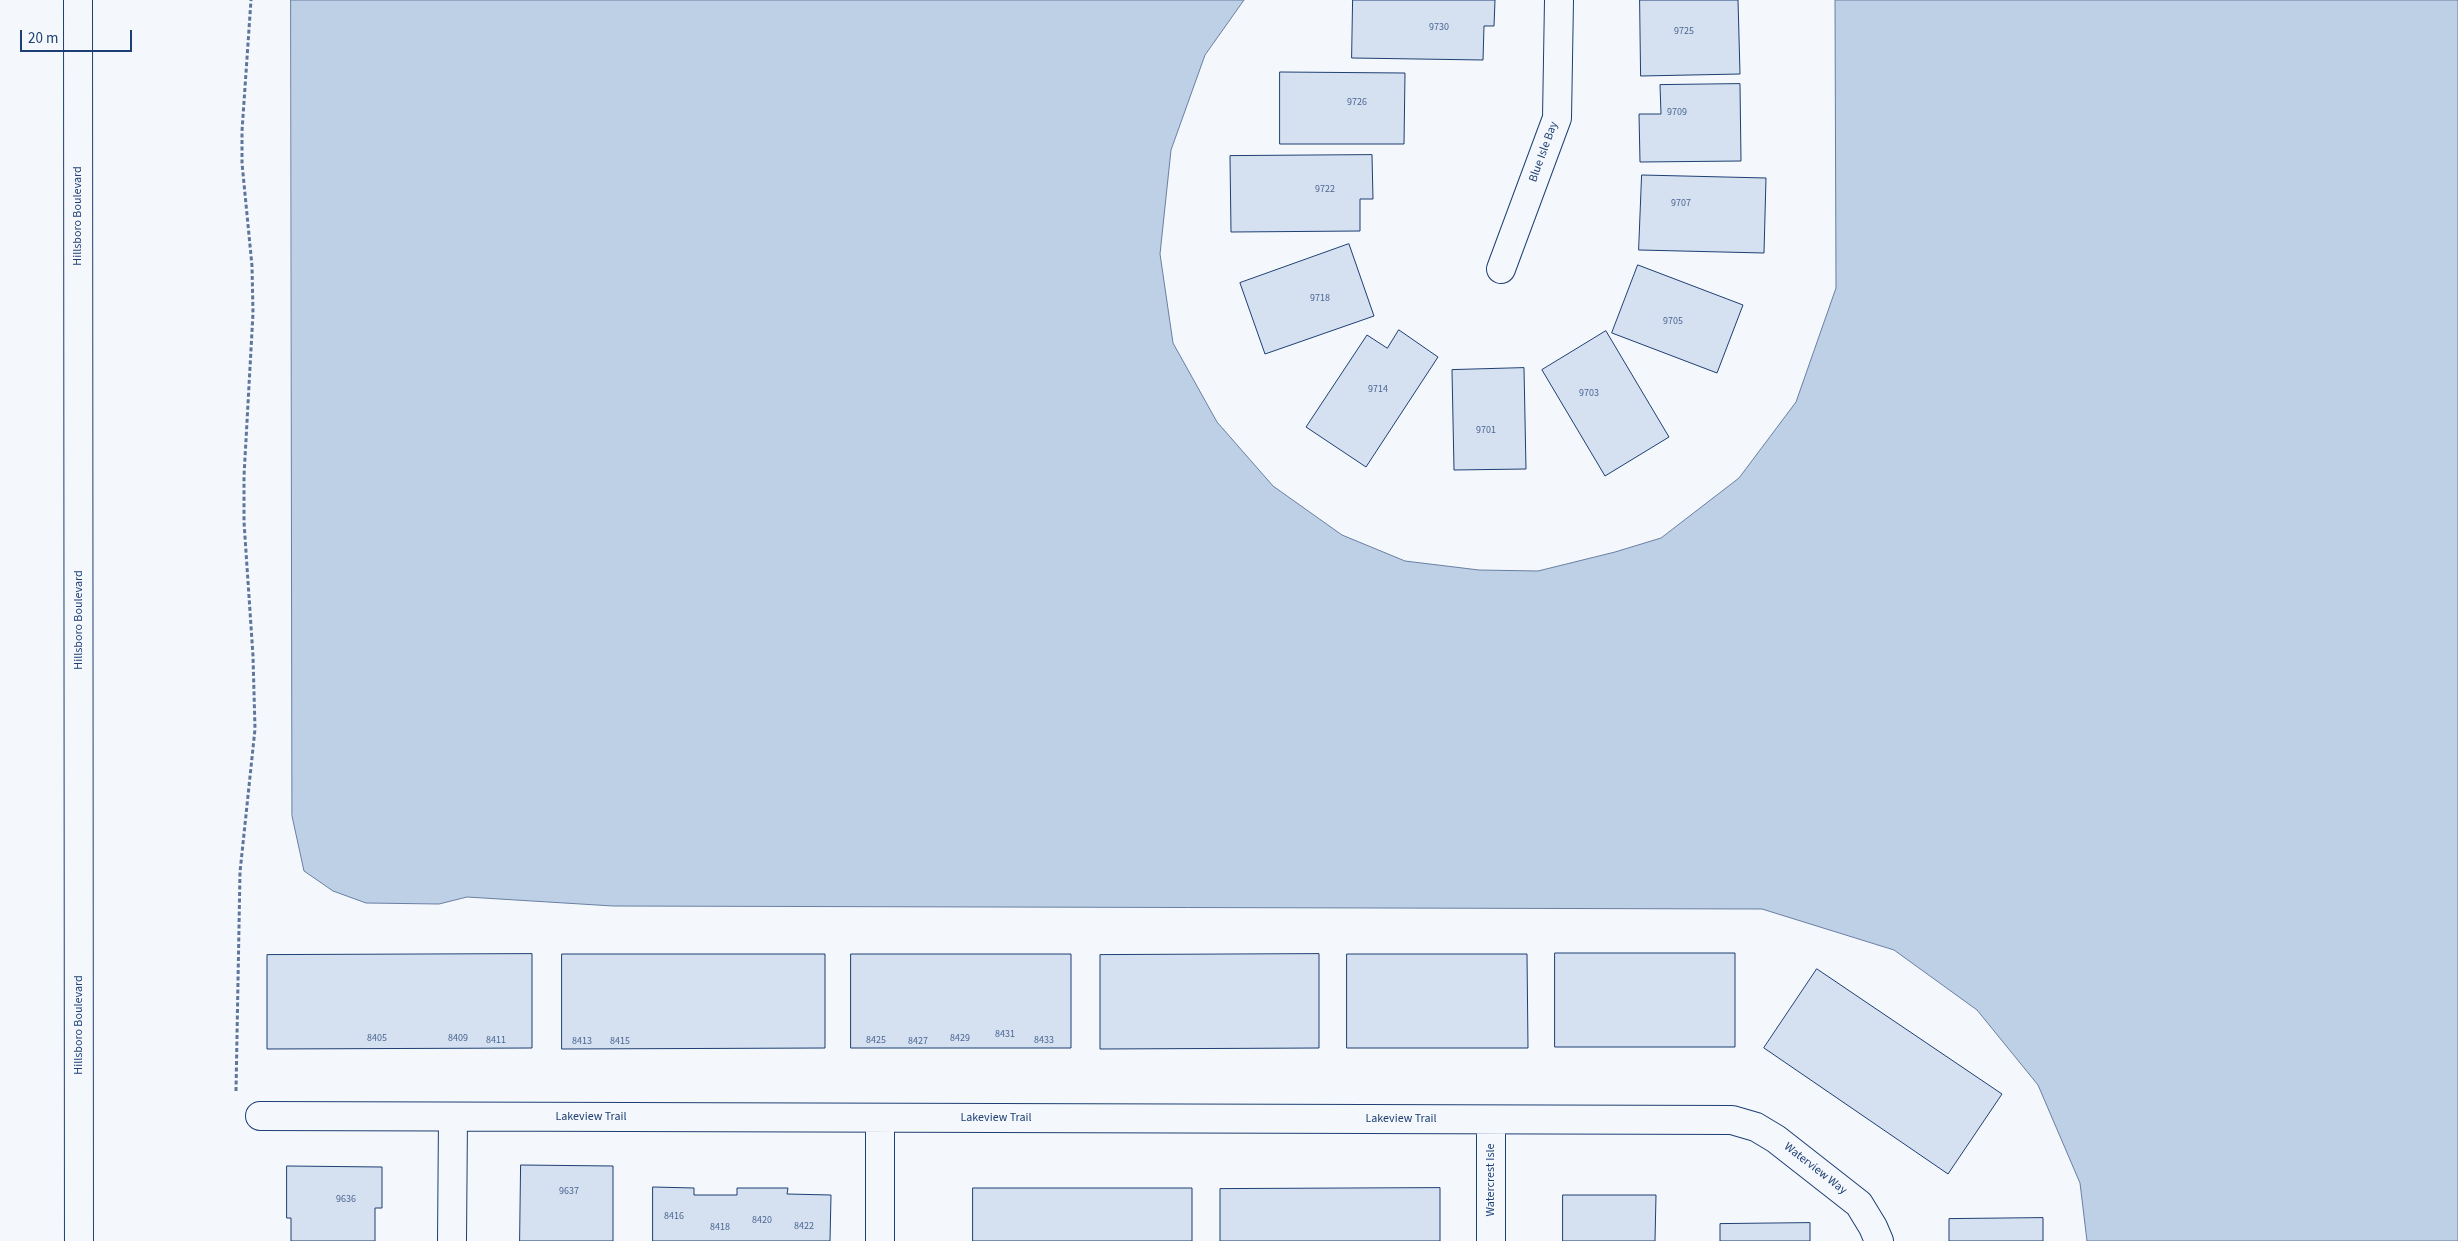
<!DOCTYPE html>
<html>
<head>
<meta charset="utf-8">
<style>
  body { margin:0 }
  #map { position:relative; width:2458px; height:1241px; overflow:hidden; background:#f4f7fb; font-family:"Source Sans 3",sans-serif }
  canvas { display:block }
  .scale { position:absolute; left:20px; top:30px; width:112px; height:22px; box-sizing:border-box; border:2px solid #1d3f73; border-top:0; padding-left:6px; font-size:15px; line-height:18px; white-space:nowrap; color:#1d3f73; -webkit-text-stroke:4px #f4f7fb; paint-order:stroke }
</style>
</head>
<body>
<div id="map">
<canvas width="2458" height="1241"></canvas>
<div class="scale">20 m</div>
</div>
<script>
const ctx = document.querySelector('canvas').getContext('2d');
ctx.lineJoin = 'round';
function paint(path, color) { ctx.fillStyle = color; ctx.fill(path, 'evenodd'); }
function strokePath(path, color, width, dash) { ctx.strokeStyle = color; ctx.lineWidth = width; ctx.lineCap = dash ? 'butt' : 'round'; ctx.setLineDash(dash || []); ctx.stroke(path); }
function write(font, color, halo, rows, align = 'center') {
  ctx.font = font + ' "Source Sans 3",sans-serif'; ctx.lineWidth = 4; ctx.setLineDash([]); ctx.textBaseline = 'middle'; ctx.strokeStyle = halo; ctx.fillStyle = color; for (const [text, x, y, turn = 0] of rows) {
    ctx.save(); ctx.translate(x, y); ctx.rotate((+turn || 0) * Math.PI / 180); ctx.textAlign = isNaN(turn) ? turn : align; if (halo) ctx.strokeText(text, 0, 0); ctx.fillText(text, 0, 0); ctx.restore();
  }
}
const water = new Path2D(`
  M291,0H1244L1205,55L1171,150L1160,254L1173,343L1217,422L1273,486L1342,535L1405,561L1479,570L1538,571L1615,552L1661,538L1739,478L1796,402L1836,288L1835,0H2458V1241H2087L2080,1183L2038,1085L1977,1010L1894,950L1762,909L613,906L467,897L439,904L366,903L333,891L304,871L292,816Z`);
const building = new Path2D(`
  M1353,0H1495L1494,26H1484L1483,60L1352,58Z
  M1640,0H1738L1740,74L1641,76Z
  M1280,72L1405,73L1404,144H1280Z
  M1740,84L1741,161L1640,162L1639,114H1661L1660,85Z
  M1372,155L1373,199H1360V231L1231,232L1230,156Z
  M1642,175L1766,178L1764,253L1639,250Z
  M1349,244L1374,316L1265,354L1240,283Z
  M1638,265L1743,305L1717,373L1612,333Z
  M1399,330L1438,357L1366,467L1306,427L1367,335L1387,348Z
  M1606,331L1669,437L1605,476L1542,370Z
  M1524,368L1526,469L1454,470L1452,370Z
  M1555,953H1735V1047H1555Z
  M532,954V1048L267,1049V955Z
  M562,954H825V1048L562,1049Z
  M851,954H1071V1048H851Z
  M1319,954V1048L1100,1049V955Z
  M1347,954H1527L1528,1048H1347Z
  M1817,969L2002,1094L1948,1174L1764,1048Z
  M521,1165L613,1166V1241H520Z
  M287,1166L382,1167V1208H375V1241H291V1218H287Z
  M653,1187L694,1188V1195H737V1188H788L787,1194L831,1195L830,1241H653Z
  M973,1188H1192V1241H973Z
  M1440,1188V1241H1220V1189Z
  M1563,1195H1656L1655,1241H1563Z
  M2043,1218V1241H1949V1219Z
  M1810,1223V1241H1720V1224Z`);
const path = new Path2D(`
  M236,1091L240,872L255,729L253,656L244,522V476L253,313L252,266L242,163V131L251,0`);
const minor = new Path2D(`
  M1501,269L1557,118L1559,0
  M260,1116L1732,1120L1756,1127L1776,1139L1859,1204L1873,1227L1879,1241
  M1491,1120V1241
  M452,1241L453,1117
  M880,1241V1118`);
const tertiary = new Path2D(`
  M78,0L79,1241`);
const numberNames = [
  ["9730",1439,28],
  ["9725",1684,32],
  ["9726",1357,103],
  ["9709",1677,113],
  ["9722",1325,190],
  ["9707",1681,204],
  ["9718",1320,299],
  ["9705",1673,322],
  ["9714",1378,390],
  ["9703",1589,394],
  ["9701",1486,431],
  ["8431",1005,1035],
  ["8405",377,1039],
  ["8409",458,1039],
  ["8429",960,1039],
  ["8411",496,1041],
  ["8425",876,1041],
  ["8433",1044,1041],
  ["8413",582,1042],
  ["8415",620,1042],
  ["8427",918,1042],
  ["9637",569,1192],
  ["9636",346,1200],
  ["8416",674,1217],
  ["8420",762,1221],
  ["8422",804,1227],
  ["8418",720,1228]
];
const streetNames = [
  ["Blue Isle Bay",1544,152,-70],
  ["Hillsboro Boulevard",78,216,-90],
  ["Hillsboro Boulevard",79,620,-90],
  ["Hillsboro Boulevard",79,1025,-90],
  ["Lakeview Trail",591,1117],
  ["Lakeview Trail",996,1118],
  ["Lakeview Trail",1401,1119],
  ["Waterview Way",1815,1169,38],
  ["Watercrest Isle",1491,1180,-90]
];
paint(water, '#bed0e5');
strokePath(water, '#687fa3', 1);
paint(building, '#d5e0f0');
strokePath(building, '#1d3f73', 1);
strokePath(minor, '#1d3f73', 30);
strokePath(tertiary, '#1d3f73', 30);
strokePath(path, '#5e769c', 3, [4, 2.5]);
strokePath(minor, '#f4f7fb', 28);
strokePath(tertiary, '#f4f7fb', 28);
write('10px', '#4b6792', null, numberNames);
write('12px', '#1d3f73', '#f4f7fb', streetNames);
</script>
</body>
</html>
